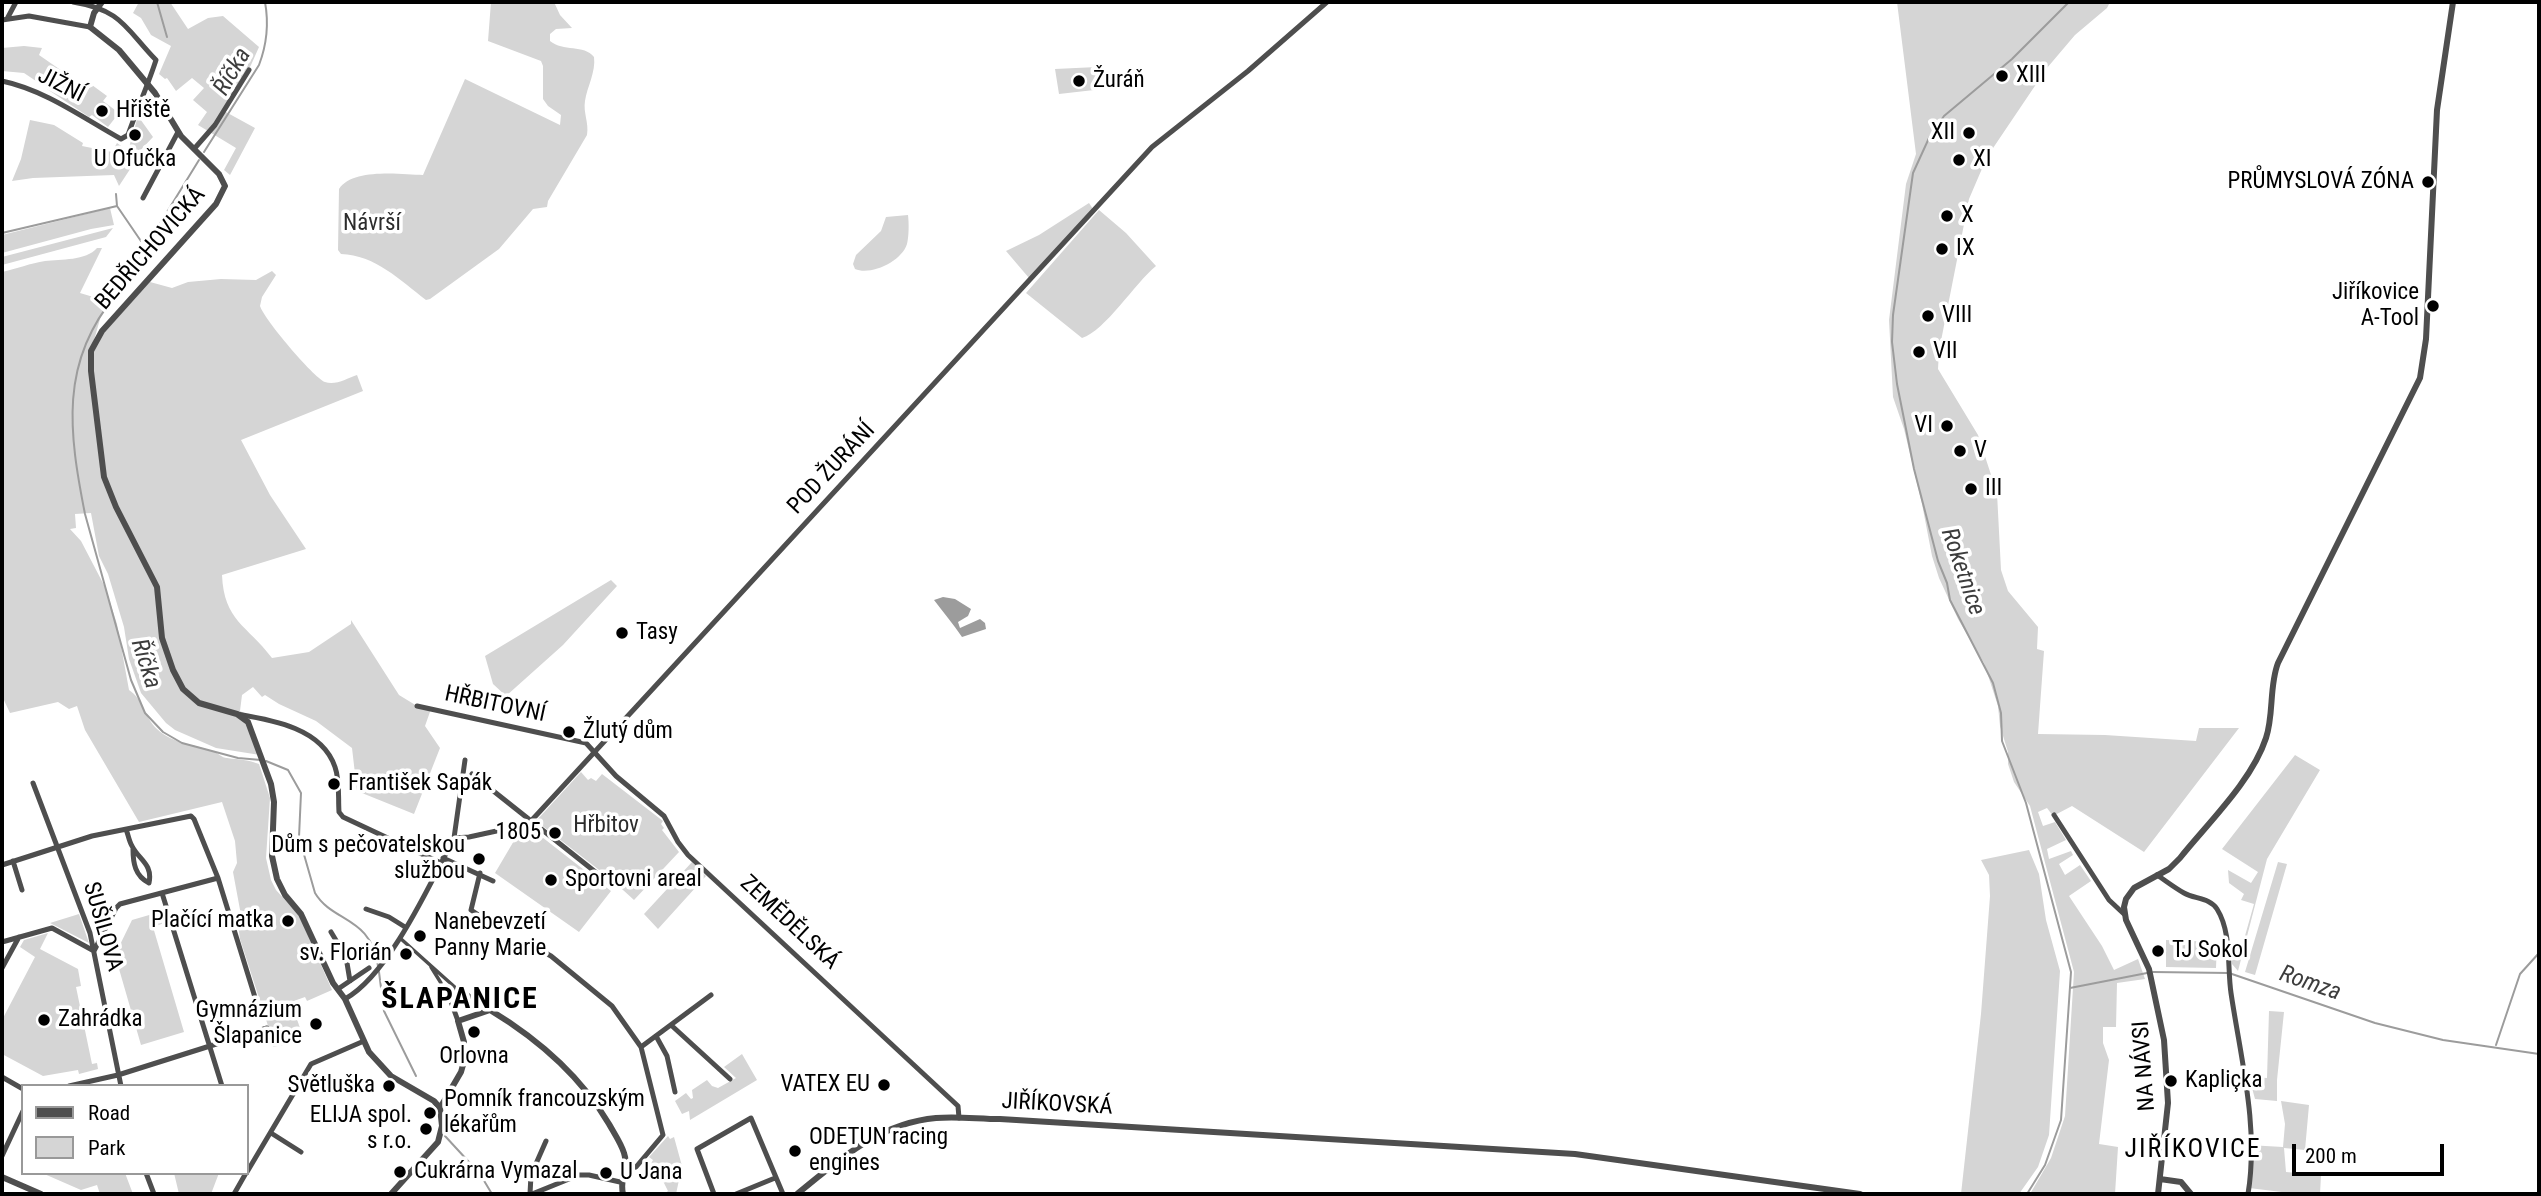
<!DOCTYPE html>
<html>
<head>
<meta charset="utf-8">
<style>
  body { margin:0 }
  #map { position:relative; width:2541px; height:1196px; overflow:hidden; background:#fff; font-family:"Roboto Condensed",sans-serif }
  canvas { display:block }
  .frame { position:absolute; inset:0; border:4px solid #000; pointer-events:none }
  .legend { position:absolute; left:21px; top:1084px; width:228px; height:91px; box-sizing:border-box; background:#fff; border:2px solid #999; margin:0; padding:9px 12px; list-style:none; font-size:21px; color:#000 }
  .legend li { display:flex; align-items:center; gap:14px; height:35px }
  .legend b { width:35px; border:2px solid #999 }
  .scale { position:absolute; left:2292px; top:1144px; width:152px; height:32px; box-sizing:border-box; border:4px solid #000; border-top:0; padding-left:9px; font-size:21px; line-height:24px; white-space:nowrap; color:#000; -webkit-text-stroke:5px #fff; paint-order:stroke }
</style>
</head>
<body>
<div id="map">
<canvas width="2541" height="1196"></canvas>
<div class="frame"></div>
<ul class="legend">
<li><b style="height:9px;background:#4e4e4e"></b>Road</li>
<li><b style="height:19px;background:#d5d5d5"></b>Park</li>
</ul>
<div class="scale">200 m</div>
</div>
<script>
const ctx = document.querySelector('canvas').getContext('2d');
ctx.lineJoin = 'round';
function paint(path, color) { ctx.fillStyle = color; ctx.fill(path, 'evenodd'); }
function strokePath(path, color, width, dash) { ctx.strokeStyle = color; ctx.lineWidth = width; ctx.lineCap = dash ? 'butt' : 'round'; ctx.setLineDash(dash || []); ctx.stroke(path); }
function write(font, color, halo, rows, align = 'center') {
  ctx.font = font + ' "Roboto Condensed",sans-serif'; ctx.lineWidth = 7; ctx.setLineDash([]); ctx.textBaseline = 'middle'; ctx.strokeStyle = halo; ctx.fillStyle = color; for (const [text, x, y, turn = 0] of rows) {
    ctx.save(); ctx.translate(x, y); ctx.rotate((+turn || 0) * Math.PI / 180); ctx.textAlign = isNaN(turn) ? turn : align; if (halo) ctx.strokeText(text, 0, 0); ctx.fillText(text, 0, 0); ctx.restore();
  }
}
const green = new Path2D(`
  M139,2H170L188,29L208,18L223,16L259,47L251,65L224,111L255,128L230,175L224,170L236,148L198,125L207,112L193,100L204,88L192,78L176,91L167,78L165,79L159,74L171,46L151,35L141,18L133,13Z
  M491,2H554L560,15L572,28L556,29L550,34V41C563,52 584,44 594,57C596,72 587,87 585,101C583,113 589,122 587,135L548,201L547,207L533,209L499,249L430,299L426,300C400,280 375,255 341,254L338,250L339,189C352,168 400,174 423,175L465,79L560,125L561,115L548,106L543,99V66L541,61L488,41Z
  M1897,2H2110L2107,8L2075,35L2047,68L1987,157L1969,199L1939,351L1938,369L1978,435L1997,493L2001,570L2008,591L2038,627L2037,649L2044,651L2038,734L2105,735L2196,741L2199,728H2239L2144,852L2072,806L2053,816L2047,808L2038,812L2043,826L2055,822L2066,840L2047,849L2049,859L2071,851L2073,855L2059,864L2065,875L2080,865L2091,881L2069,896L2102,946L2114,970L2138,959L2145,979L2117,983L2116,1027H2103V1043L2109,1060L2099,1144L2118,1147L2115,1194H2030L2051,1158L2065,1116L2074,972L2030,806L2014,782L2008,764V752L2000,726L1998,706L1984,663L1958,619L1939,578L1932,556L1922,504L1904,429L1893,397L1889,320L1906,184L1916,154Z
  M24,46L42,48L39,55L88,89L92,85L107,96L103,101L119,113L108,127L92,115L89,117L47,89L51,84L42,78L39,83L24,73L2,71V48Z
  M1097,67L1098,79L1094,90L1059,94L1055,69Z
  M138,116L153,137L136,155L138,157L119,186L114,175L33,178L12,181L21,159L30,120L54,125L83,143L82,146L112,152L117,143L128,151Z
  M1089,203L1093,209L1029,278L1006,251L1039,235Z
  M110,208L114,225L91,229L2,253V235Z
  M1099,210L1126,233L1156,266C1135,283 1105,331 1082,338L1026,293Z
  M908,215C909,223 909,236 907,244C902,261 871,276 855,269L853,264L856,255L881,231L886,217Z
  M113,228L106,237L2,265V257Z
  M97,248H102L80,293L110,302L102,312L91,351L94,376V351L101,336L150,282L172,288L188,282L221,279L256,280L272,271L276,275L262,297L260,306C264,319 313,377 325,382C335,386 348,378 357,375L363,391L241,440L270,495L306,549L222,575C224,621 247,625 272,658L309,652L351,624V620L399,695L417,706L431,709L425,726L440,748L414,814L357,791L352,748L316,721L279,704L265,695L262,697L253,687L242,695L240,711L250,716L239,714L248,722L260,755L216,748L175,730L166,723L141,693L129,659L124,627L108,574L99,556L91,513L75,514L76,528L70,529L81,541L105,587L117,624L129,690C144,700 144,717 157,729C173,744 193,744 213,751C218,753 222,758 227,758C241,760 246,759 259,764L270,798L266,858L271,880L276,890L299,915L332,990L307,1001L305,997L291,1002L300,1028L297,1029L300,1042L273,1047L270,1032L240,939L237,917L241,915L233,872L237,863L235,841L222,802L139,822L85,730L77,706L69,709L58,702L10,713L2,696V272C16,269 31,263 45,261C61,259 86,261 97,248Z
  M611,580L617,586L563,645L506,696L493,684L485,656Z
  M2295,755L2320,770L2267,859L2238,971L2232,964L2230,952L2241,950L2254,904L2241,900L2244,894L2229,883L2228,870L2251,883L2258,872L2222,849Z
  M581,772L588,780L591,778L596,781L602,774L663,821L661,824L664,828L662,830L679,852L634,900L612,880L536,821Z
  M533,830L611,891L579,932L495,873L518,834Z
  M2029,850L2039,874L2046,920L2060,971L2049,1135L2038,1167L2019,1194H1961L1981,1014L1990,896L1989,875L1981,860Z
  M692,862L706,876L658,929L644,914Z
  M2278,862L2287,864L2255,975L2245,972Z
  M163,911L167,922L153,927L184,1032L141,1045L115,955L132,920Z
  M79,914L89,943L50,923Z
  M48,933L40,949L78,969L81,986L76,987L92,1064L97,1063L98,1069L79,1074L78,1070L43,1076L2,1054V1020L35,957L20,947L24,940Z
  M2166,940L2217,942L2216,968L2166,967Z
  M2269,1011L2284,1012L2277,1080V1101L2255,1099L2249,1077L2267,1078Z
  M742,1054L757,1080L690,1120L689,1111L682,1114L675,1101L686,1093L691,1099L693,1098L692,1090L707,1080L712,1086L718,1088L736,1078L724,1067Z
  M2281,1101L2309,1105L2305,1150L2284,1148L2286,1172L2321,1175L2320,1194H2298L2249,1188L2248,1145L2283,1147L2285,1124Z
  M668,1136L670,1139L674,1137L682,1166L676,1194H664L668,1191L663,1181H661L657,1176L644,1179L653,1174L649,1167L653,1160L649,1157Z
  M42,1173H125L133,1194H100L97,1185L81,1190Z
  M174,1173H219L211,1194H179Z`);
const water = new Path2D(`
  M943,597L955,599L971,609L968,616L958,622L960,628L980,619L985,623L986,629L962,637C953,624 944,613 934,600Z`);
const stream = new Path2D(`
  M157,2L167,37
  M204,152L259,65C267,44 269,24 265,2
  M199,160L116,295C59,362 69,433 85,514L131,680L145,713L163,732L182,743L238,758L261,760
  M116,194L117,206L145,247
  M2,233L117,206
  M266,761L288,770L301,793L299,837L315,893C333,923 371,916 378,966
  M379,972L384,1011L416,1076
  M2153,972L2229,973L2375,1023L2443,1040L2539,1054
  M2070,988L2147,973
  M2496,1045L2520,974L2539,953
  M445,1136L480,1174L492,1194
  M2027,1194L2045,1165L2061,1120L2071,972L2026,803L2002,741L2001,713L1993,683L1950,600L1947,583L1938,561L1914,469L1897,384L1892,342L1893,315L1913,173L1929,138L1944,116L2012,59L2069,2`);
const pedestrian = new Path2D(`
  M400,938L458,990
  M431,967L441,983`);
const minor = new Path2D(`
  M7,19L16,2
  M2,20L29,16L90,27
  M2,81C45,90 83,118 121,139L128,135C137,109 148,85 156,60C125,28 122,10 73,2
  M194,149L215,125L249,70
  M143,198L178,132
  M417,706L586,743L616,776L664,816L678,842L688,855L958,1106L959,1118
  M237,714C272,720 322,728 335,767C340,781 338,797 339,812L343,817L441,863
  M472,774L613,886
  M33,783L90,933L121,1086
  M2054,815L2109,900L2124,914
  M126,829C128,834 129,841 132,846C139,860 153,864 149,883C135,876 133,863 133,849
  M454,838L465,760
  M443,858L493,881
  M13,861L22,890
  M2,865L92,836L191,816L194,819L218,878L258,1007
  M480,873L471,910L486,920
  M2157,875C2166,881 2175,888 2184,893C2195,899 2210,898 2217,909C2232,933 2227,967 2231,993C2241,1060 2259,1127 2248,1194
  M162,893L222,1086
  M366,909L389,917L405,927
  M331,932L346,957L350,981
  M2,942L52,928L94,951L116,908L120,904L218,878
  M531,945L551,956L612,1006L641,1047L663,1135L636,1167L625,1169
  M2,968L19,937
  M338,989L369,968
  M345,999C389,975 431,882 454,838L469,837L524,825L531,821L1152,147L1248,71L1327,2
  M458,1021L450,999L455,990H460L490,1010
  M671,1025L730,1079
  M656,1036L667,1056L675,1092
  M641,1047L711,995
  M2,1077L23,1089
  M69,1086L118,1075L267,1028
  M271,1133L301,1152
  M2,1156L23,1111
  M247,1172L311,1064L364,1041
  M146,1173L154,1194
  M234,1194L246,1173
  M530,1194L531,1175L546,1141
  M532,1194L579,1175H589L620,1182
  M714,1194L697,1149L751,1118L783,1194
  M736,1194L775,1178`);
const tertiary = new Path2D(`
  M102,2L94,13L90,27L119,50L155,93L181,136L219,174L225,186L216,204L102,331L91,351V371L104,477L116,507L157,587L162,638L173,670L183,689L199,703L237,714L248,722L271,784L274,802L272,856L277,879L285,895L301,914L333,983L345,999L369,1052L391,1076L434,1101L440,1108
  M2,1177L41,1194
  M2160,1179L2181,1182L2191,1194
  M391,1194L438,1142L442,1126L440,1108L461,1072L463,1065L464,1042L458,1021L490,1010C538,1039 580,1075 609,1124C614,1133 621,1143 624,1153C629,1167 619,1177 623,1194
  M797,1194C839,1160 879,1123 936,1118C957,1116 979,1119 1000,1119L1575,1154L1860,1194
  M2158,1194L2168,1103L2164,1040L2149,969L2126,920L2124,907L2126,899L2134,888L2169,869L2180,858C2208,823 2252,781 2266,738C2274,714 2269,686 2278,663L2420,378L2426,339L2437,110L2453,2`);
const markers = [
  [2002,76,7,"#000"],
  [1079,81,7,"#000"],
  [102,111,7,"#000"],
  [1969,133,7,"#000"],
  [135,135,7,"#000"],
  [1959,160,7,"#000"],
  [2428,182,7,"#000"],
  [1947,216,7,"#000"],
  [1942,249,7,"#000"],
  [2433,306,7,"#000"],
  [1928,316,7,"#000"],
  [1919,352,7,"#000"],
  [1947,426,7,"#000"],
  [1960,451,7,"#000"],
  [1971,489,7,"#000"],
  [622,633,7,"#000"],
  [569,732,7,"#000"],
  [334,784,7,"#000"],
  [555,833,7,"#000"],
  [479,859,7,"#000"],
  [551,880,7,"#000"],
  [288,921,7,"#000"],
  [420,936,7,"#000"],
  [2158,951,7,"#000"],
  [406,954,7,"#000"],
  [44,1020,7,"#000"],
  [316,1024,7,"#000"],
  [474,1032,7,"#000"],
  [2171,1081,7,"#000"],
  [884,1085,7,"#000"],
  [389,1086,7,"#000"],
  [430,1113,7,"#000"],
  [426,1129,7,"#000"],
  [795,1151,7,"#000"],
  [400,1172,7,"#000"],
  [606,1173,7,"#000"]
];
const poiNames = [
  ["XIII",2016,76],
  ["Žuráň",1093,81],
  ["Hřiště",116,111],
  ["XII",1955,133,"right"],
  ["U Ofučka",135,160,"center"],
  ["XI",1973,160],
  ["PRŮMYSLOVÁ ZÓNA",2414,182,"right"],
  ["X",1961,216],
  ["IX",1956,249],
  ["Jiříkovice",2419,293,"right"],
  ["A-Tool",2419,319,"right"],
  ["VIII",1942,316],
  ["VII",1933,352],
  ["VI",1933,426,"right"],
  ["V",1974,451],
  ["III",1985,489],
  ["Tasy",636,633],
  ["Žlutý dům",583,732],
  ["František Sapák",348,784],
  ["1805",541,833,"right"],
  ["Dům s pečovatelskou",465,846,"right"],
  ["službou",465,872,"right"],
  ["Sportovni areal",565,880],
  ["Plačící matka",274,921,"right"],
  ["Nanebevzetí",434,923],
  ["Panny Marie",434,949],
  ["TJ Sokol",2172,951],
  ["sv. Florián",392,954,"right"],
  ["Gymnázium",302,1011,"right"],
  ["Šlapanice",302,1037,"right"],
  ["Zahrádka",58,1020],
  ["Orlovna",474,1057,"center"],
  ["Kapliçka",2185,1081],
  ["VATEX EU",870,1085,"right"],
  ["Světluška",375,1086,"right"],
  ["Pomník francouzským",444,1100],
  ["lékařům",444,1126],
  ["ELIJA spol.",412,1116,"right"],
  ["s r.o.",412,1142,"right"],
  ["ODETUN racing",809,1138],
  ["engines",809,1164],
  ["Cukrárna Vymazal",414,1172],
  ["U Jana",620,1173]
];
const streetNames = [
  ["JIŽNÍ",61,86,27],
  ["BEDŘICHOVICKÁ",151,249,-49],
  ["POD ŽURÁNÍ",832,469,-47],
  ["HŘBITOVNÍ",495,705,12],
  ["ZEMĚDĚLSKÁ",789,923,43],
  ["SUŠILOVA",102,927,74],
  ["NA NÁVSI",2145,1066,-94],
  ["JIŘÍKOVSKÁ",1057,1105,3]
];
const parkNames = [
  ["Návrší",372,224],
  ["Hřbitov",606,826]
];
const waterNames = [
  ["Říčka",233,72,-60],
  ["Roketnice",1962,572,71],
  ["Říčka",145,664,72],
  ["Romza",2310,984,19]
];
const quarterNames = [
  ["JIŘÍKOVICE",2193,1150]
];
const districtNames = [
  ["ŠLAPANICE",460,1000]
];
paint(green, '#d5d5d5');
paint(water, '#9c9c9c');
strokePath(stream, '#9c9c9c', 2);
strokePath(pedestrian, '#4e4e4e', 3.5);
strokePath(minor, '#4e4e4e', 5);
strokePath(tertiary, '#4e4e4e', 6);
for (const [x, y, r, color] of markers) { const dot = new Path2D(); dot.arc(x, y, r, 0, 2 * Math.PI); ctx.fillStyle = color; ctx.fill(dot); strokePath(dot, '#fff', 2.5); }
write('23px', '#000', '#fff', poiNames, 'left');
write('23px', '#000', '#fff', streetNames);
write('23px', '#2c2c2c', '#fff', parkNames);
write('italic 24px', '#3d3d3d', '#fff', waterNames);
ctx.letterSpacing = '2px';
write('26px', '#000', '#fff', quarterNames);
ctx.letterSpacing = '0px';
ctx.letterSpacing = '2px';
write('bold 30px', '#000', '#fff', districtNames);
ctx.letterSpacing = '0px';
</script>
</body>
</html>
